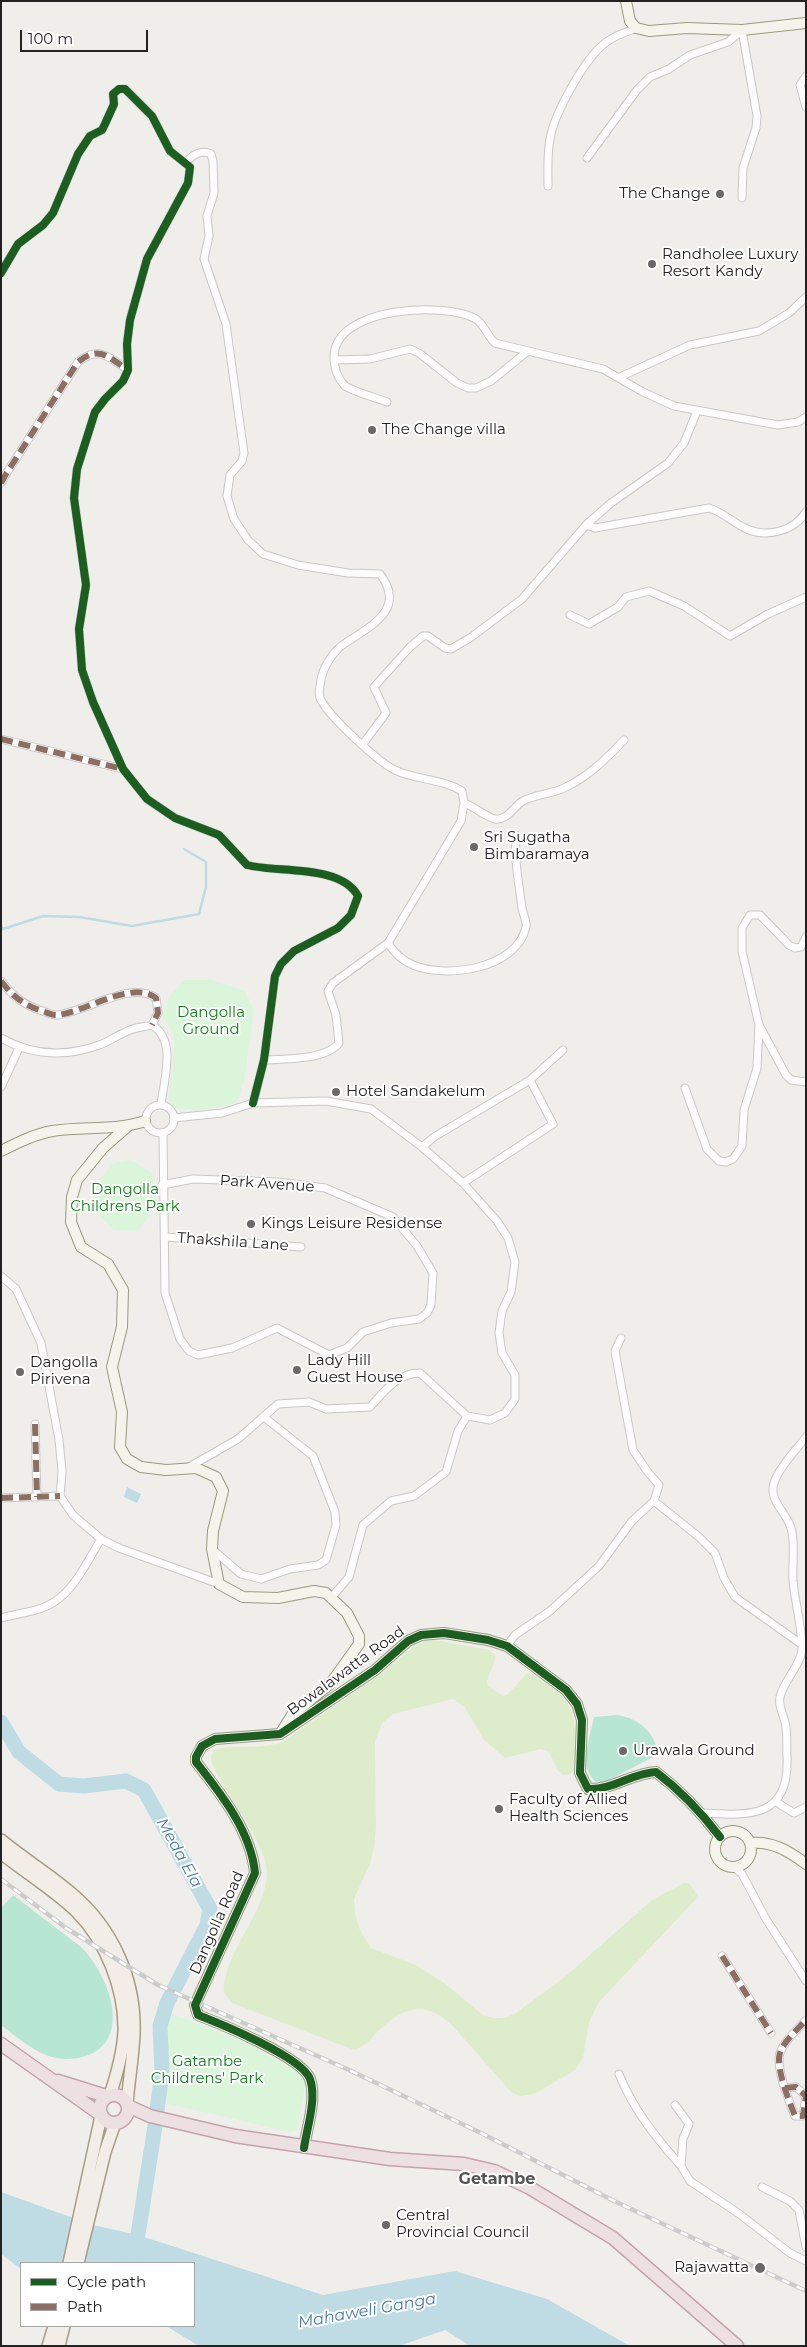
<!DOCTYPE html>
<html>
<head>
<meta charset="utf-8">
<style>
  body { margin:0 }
  #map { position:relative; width:807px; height:2347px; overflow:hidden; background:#f0eeeb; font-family:Montserrat,sans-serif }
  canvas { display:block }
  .frame { position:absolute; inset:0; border:2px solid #222; pointer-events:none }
  .legend { position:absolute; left:20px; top:2262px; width:175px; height:65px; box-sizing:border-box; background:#fff; border:1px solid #a7a7a7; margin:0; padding:6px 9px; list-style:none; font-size:15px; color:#222 }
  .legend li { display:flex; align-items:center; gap:10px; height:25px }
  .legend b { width:25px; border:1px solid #a7a7a7 }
  .scale { position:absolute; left:20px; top:30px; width:128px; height:22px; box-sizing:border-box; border:2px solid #222; border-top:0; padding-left:6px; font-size:15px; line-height:18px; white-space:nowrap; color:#222; -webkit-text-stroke:4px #fff; paint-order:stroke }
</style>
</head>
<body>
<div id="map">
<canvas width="807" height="2347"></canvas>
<div class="frame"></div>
<ul class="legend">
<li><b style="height:6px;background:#1b5e20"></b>Cycle path</li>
<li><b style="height:6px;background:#8d6e63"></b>Path</li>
</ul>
<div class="scale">100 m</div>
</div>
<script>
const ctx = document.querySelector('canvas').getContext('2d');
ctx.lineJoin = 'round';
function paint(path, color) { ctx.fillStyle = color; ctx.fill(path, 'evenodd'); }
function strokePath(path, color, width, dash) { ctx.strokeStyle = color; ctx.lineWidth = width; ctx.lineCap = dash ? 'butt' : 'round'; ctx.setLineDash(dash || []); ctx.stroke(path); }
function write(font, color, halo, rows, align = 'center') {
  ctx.font = font + ' Montserrat,sans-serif'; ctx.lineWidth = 4; ctx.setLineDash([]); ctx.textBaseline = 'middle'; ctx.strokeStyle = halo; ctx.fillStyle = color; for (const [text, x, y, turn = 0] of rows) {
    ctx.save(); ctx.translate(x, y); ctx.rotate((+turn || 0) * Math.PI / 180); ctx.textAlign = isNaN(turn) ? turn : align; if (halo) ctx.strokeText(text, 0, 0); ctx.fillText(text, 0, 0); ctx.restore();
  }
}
const grass = new Path2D(`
  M435,1640L489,1650L495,1655C496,1667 485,1675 488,1686L503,1696L508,1694L527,1673L532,1674C541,1680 553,1687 561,1695C580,1714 576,1746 574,1770L570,1774L563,1775L558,1771L549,1752L541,1749L505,1758L484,1740L464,1706L453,1699L393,1714L382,1723L375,1742L376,1828L374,1847L370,1864L354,1899L355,1914L360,1930L371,1948L418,1966L444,1983L483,2015L494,2018H505L516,2013L566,1976L652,1900L684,1883H689L697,1895L696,1899L599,2002L589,2022L583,2058L575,2070L534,2094L520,2096L512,2093L453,2026C426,2000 404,2006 378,2031C371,2039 365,2046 354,2050L232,2003L224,1993C221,1953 274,1905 266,1865C259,1832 226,1795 212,1764L211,1756L214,1750C237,1743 262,1751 284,1741L383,1672L414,1646L424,1641Z`);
const park = new Path2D(`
  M184,980H212L245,991L254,1010L244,1081L237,1102C215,1109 195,1112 172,1107L168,1096L173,1069L174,1040L172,1031L162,1016L169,996Z
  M131,1160L152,1173C159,1203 157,1207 138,1231L114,1230L94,1210L92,1191L111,1164Z
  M172,2014L243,2041L301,2074L306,2080L297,2130L291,2132L168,2104L165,2098L166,2019Z`);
const pitch = new Path2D(`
  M617,1715C640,1719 653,1731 659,1754L607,1781L596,1782C578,1768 590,1737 594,1717Z
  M13,1895L81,1947C107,1972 135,2039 86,2056C76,2059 67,2060 56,2058C36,2054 17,2037 1,2025V1908Z`);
const water = new Path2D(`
  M127,1487L141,1494L137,1503L124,1497Z
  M1,2192L93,2225L138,2235L323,2295L455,2271L547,2299L630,2346H470L445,2330L399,2346H199L166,2326H194V2263H21V2269L1,2254Z`);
const stream = new Path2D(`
  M1,926L3,929L43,916L79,917L132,926L199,914L206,887V862L184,849`);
const river = new Path2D(`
  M1,1722L19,1752L59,1784L84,1786L126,1781L144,1790L210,1909L207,1925L167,2003L160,2026L162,2073L157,2110
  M129,2263L138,2235L155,2126`);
const street = new Path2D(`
  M806,76L800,85L806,107
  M587,158L637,90L650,77L669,69L690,55L728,42L742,30
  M186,162C193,155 201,149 211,154L213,161L214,193L207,216L209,236L204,259L226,324L244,453L242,461L230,475L227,496L234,519L248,540L263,554L298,565L348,573L380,574C409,612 365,628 340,647C331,655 323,668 321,680C320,686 318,692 320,698C327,715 380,764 397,771C418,780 442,779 462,791L464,803L461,821L388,943L333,983L328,991L336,1015L339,1043C326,1060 285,1059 264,1060
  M548,186C548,171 547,154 550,139C554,114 586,55 608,41C616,35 627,32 636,28
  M742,198L743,168L756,128L757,116L742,30
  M1,273L18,244L43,225L53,213L78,154L90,136L102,130L105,124L114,104L113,94L119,89H125L152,116L170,151L190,167L188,183L147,259L130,320L127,344L128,370L123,381L105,399L95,412L77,469L74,498L86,585L79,629L82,670L93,702L123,769L147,799L175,818L219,835L247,865C277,873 341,864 358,896L351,915L338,928L294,951L281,964L275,976L264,1060L253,1103
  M334,360L370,359L410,349L419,353L457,383L468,388H476L491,381L528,351
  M620,377L690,345L759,331L789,313L806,297
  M387,402C377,398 351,391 344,385C337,377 334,367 334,357C334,307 444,301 476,319C483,323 488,337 495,343L603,369L643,392L674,406L778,425L798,422L806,417
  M1,483L6,474L78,362C99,345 108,357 128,370
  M586,525L595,528L709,508C723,512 733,523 747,529C767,538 794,531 806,512
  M570,615L589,624L618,607L626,597L649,591L684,606L730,636L768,614L806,597
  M1,739L123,769
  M363,744L386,713L374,687L410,647L423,636H428L445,648L451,649L470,638L522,599L586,525L611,503L668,463L684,443L697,411
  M464,803C475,807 488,818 495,819C507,821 514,806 523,801C535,794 552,794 564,788C588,777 606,759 624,740
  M806,937L801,947L795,948L789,945L760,915H750L742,928V951L759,1025L786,1075L791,1080L806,1082
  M388,943C395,953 401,960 413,965C446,979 517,969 526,927C527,922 523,914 522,908C519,884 514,860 516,835
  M1,981C14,998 24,1005 45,1012C48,1013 52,1015 56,1015C82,1014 132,979 156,998L158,1013L152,1025
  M1,1038C33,1056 68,1057 102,1044C111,1040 120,1034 130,1030C137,1027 145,1027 152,1025C177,1040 164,1080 161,1104
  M1,1087L19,1048
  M685,1088L707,1149L719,1161L726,1162L733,1159L742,1146L744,1110L757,1068L759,1025
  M146 1119a14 14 0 1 1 28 0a14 14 0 1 1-28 0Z
  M174,1118L222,1113L253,1103L326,1101L371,1109L422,1147L463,1183L497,1221L508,1238L515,1262L511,1292L502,1311L499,1333L502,1353L515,1375V1399L505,1413L490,1420L467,1416L458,1431L446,1472L414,1496L391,1501L363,1525L349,1577L331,1598
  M422,1147L434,1137L530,1080L563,1050
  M463,1183L553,1124L530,1080
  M162,1185L193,1179L278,1182L325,1188L393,1217L417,1246L433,1273L431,1305L427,1313L419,1319L391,1323L363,1332L347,1348L329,1355L277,1328L232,1348L198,1355L189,1351L180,1339L165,1293L163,1133
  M165,1237L301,1247
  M1,1276L16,1289L41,1343L59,1440L62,1471L60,1496L73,1515L101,1539L119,1548L219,1584
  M35,1424L37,1497
  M189,1467L238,1439L278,1404L309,1402L326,1409L370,1407C384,1392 397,1373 420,1373L467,1416
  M1,1498L60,1496
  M654,1501L699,1537L715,1553L724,1578L735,1597L801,1644
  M212,1549L241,1574L261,1579L290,1569L318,1565L326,1560L336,1525L335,1512L313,1456L264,1417
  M1,1618C18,1613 39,1612 54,1602C75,1589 88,1560 101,1539
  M507,1646L515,1635L550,1611L599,1566L632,1521L654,1501L659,1485L647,1471L633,1450L615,1351L621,1338
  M776,1802L794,1813L806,1807
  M702,1813C751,1816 790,1818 787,1756C786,1745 788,1732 785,1722C783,1713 778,1707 780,1697C783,1682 802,1663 802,1649C802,1626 795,1603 793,1581C792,1565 795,1547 792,1532C789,1512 766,1502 775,1480C781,1465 796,1450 806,1437
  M735,1868L742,1874L766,1919L806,1981
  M722,1956L771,2033
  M619,2074C633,2109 656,2138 681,2166
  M785,2088L796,2087L806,2096L803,2116H795C788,2098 779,2077 779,2058C780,2044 797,2030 806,2020
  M675,2105L689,2124L683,2139L681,2166L690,2181L738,2213L790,2253L806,2261
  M762,2187L790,2201L799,2210L806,2247`);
const secondary = new Path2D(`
  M626,1L630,21L636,28L649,31L687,28L742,30L806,23
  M127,1127L103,1148L77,1180L72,1197L71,1222L81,1247L108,1264L123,1290L122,1327L112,1367L122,1412L120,1447L127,1459L141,1467L166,1470L196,1468L216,1477L223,1491L213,1531L212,1549L219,1584L243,1597L278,1598L314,1591L326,1593L347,1613L359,1636V1644L331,1683L292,1715L282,1731
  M1,1151C17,1143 35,1134 52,1131C83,1126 116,1131 145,1121
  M715 1849a18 18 0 1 1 36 0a18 18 0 1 1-36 0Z
  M751,1843C772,1841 789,1851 806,1864
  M198,1998L255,1873C251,1831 221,1794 196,1762V1757L202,1746L215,1739L280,1734L375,1670L408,1641L421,1635L444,1633L488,1640L507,1646L566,1690L577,1704L582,1720L580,1773L588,1789C613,1790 632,1773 656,1772C681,1791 701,1812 720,1837
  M195,2005L198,2015C221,2024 302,2057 310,2079C317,2099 307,2127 304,2148`);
const primary = new Path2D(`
  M1,1840C24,1859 49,1874 71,1893C113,1928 136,1980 134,2034C133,2057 129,2080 127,2103
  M1,1853C26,1873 54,1890 77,1912C106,1941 125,1990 124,2031C123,2053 117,2074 110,2095
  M69,2263L101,2116
  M78,2263L105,2152L115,2123
  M48,2346L54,2326
  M59,2346L64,2326`);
const highway = new Path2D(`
  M1,2044L100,2114
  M58,2081L106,2096
  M100 2109a14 14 0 1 1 28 0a14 14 0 1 1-28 0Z
  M128,2106L150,2116L235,2136L390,2159L464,2164L494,2171L530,2188L613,2238L737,2346`);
const rail = new Path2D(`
  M1,1879L66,1928L158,1985L349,2070L481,2133L614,2201L806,2291`);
const quiet = new Path2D(`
  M1,483L6,474L78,362C99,345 108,357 128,370
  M1,739L123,769
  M1,981C14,998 24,1005 45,1012C48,1013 52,1015 56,1015C82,1014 132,979 156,998L158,1013L152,1025
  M35,1424L37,1497
  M1,1498L60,1496
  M722,1956L771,2033
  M785,2088L796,2087L806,2096L803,2116H795C788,2098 779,2077 779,2058C780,2044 797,2030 806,2020`);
const cycleway = new Path2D(`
  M1,273L18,244L43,225L53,213L78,154L90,136L102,130L105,124L114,104L113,94L119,89H125L152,116L170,151L190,167L188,183L147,259L130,320L127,344L128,370L123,381L105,399L95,412L77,469L74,498L86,585L79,629L82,670L93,702L123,769L147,799L175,818L219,835L247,865C277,873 341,864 358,896L351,915L338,928L294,951L281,964L275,976L264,1060L253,1103
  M304,2148C307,2127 317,2099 310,2079C302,2057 221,2024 198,2015L195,2005L255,1873C251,1831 221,1794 196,1762V1757L202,1746L215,1739L280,1734L375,1670L408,1641L421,1635L444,1633L488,1640L507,1646L566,1690L577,1704L582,1720L580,1773L588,1789C613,1790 632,1773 656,1772C681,1791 701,1812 720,1837`);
const markers = [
  [720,194,5,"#6a6968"],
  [652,264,5,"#6a6968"],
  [372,430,5,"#6a6968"],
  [474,847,5,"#6a6968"],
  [336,1092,5,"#6a6968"],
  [251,1224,5,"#6a6968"],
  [297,1370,5,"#6a6968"],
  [20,1372,5,"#6a6968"],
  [623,1751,5,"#6a6968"],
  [499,1809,5,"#6a6968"],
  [386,2225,5,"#6a6968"],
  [760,2268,6,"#6a6968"]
];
const poiNames = [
  ["The Change",710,194,"right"],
  ["Randholee Luxury",662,255],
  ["Resort Kandy",662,272],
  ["The Change villa",382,430],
  ["Sri Sugatha",484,838],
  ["Bimbaramaya",484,855],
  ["Hotel Sandakelum",346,1092],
  ["Kings Leisure Residense",261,1224],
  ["Lady Hill",307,1361],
  ["Guest House",307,1378],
  ["Dangolla",30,1363],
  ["Pirivena",30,1380],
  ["Urawala Ground",633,1751],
  ["Faculty of Allied",509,1800],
  ["Health Sciences",509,1817],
  ["Central",396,2216],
  ["Provincial Council",396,2233],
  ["Rajawatta",749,2268,"right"]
];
const parkNames = [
  ["Dangolla",211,1013],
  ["Ground",211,1030],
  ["Dangolla",125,1190],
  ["Childrens Park",125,1207],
  ["Gatambe",207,2062],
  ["Childrens' Park",207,2079]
];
const streetNames = [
  ["Park Avenue",267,1184,4],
  ["Thakshila Lane",233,1242,4],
  ["Bowalawatta Road",346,1671,-36],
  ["Dangolla Road",217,1923,-66]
];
const waterNames = [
  ["Meda Ela",179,1853,61],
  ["Mahaweli Ganga",367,2311,-10]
];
const neighbourhoodNames = [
  ["Getambe",497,2179]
];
paint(grass, '#ddeccb');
paint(park, '#daf5da');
paint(pitch, '#b7e6d2');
paint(water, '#bfdbe3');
strokePath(stream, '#bfdbe3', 2.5);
strokePath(river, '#bfdbe3', 15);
strokePath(street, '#c9c8c7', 9);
strokePath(secondary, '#999a82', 12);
strokePath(primary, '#a79c86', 14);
strokePath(highway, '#c5a2ac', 15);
strokePath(street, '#fdfcfc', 7);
strokePath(secondary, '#f4f4ed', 10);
strokePath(primary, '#f3ede7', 11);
strokePath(highway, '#ece0e2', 12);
strokePath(rail, '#ccc', 4.5);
strokePath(rail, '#fff', 2.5, [8]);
strokePath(quiet, '#8d6e63', 6, [12, 6]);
strokePath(cycleway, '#1b5e20', 8);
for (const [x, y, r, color] of markers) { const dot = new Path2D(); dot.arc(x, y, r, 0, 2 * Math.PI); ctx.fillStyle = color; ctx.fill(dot); strokePath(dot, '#fff', 2); }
write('15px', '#222', '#fff', poiNames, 'left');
write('15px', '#0c8416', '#fff', parkNames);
write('15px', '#222', '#fff', streetNames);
write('italic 16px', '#4a7aab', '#fff', waterNames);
write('bold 16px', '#555', '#fff', neighbourhoodNames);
</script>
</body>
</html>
